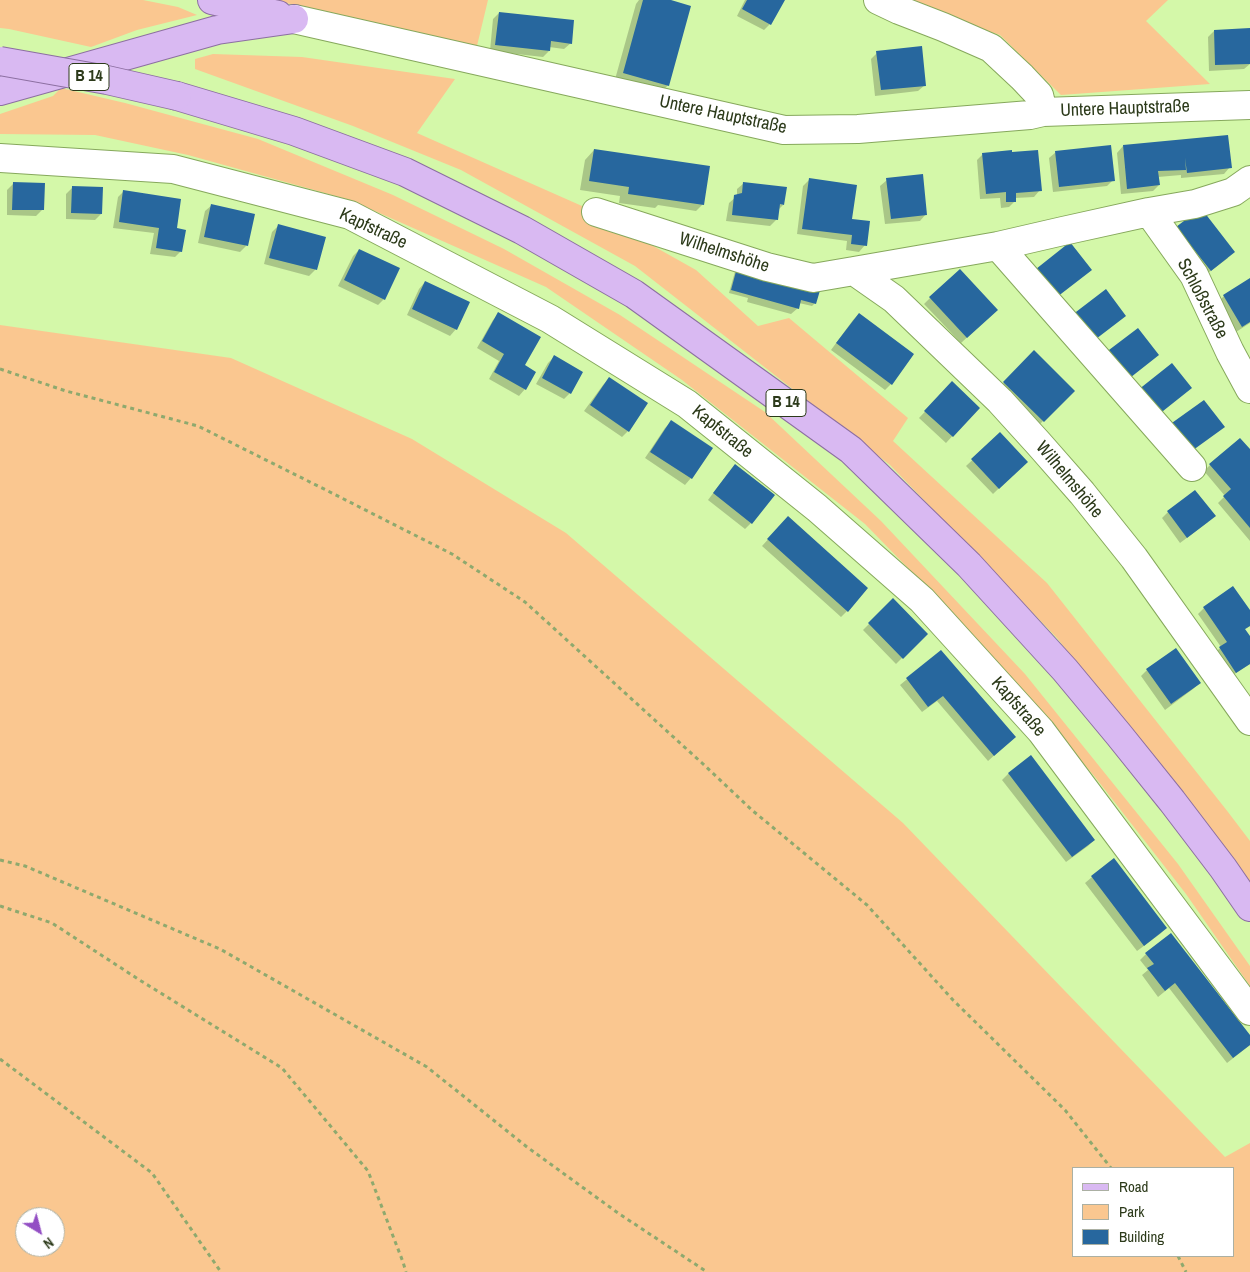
<!DOCTYPE html>
<html>
<head>
<meta charset="utf-8">
<style>
  body { margin:0 }
  #map { position:relative; width:1250px; height:1272px; overflow:hidden; background:#d4f8a9; font-family:"Archivo Narrow",sans-serif }
  canvas { display:block }
  .legend { position:absolute; left:1072px; top:1167px; width:162px; height:90px; box-sizing:border-box; background:#fff; border:1px solid #abb0a3; margin:0; padding:6px 9px; list-style:none; font-size:15px; color:#2c3a1a }
  .legend li { display:flex; align-items:center; gap:10px; height:25px }
  .legend b { width:25px; border:1px solid #abb0a3 }
  .north { position:absolute; left:15px; top:1207px; width:50px; height:50px; box-sizing:border-box; background:#fff; border:1px solid #abb0a3; border-radius:50%; rotate:143deg; font-size:14px; font-weight:700; line-height:20px; text-align:center; color:#2c3a1a }
  .north::after { content:''; display:block; margin:auto; width:18px; height:22px; background:#934fc4; clip-path:polygon(50% 0,100% 100%,50% 72%,0 100%) }
</style>
</head>
<body>
<div id="map">
<canvas width="1250" height="1272"></canvas>
<ul class="legend">
<li><b style="height:6px;background:#d9b9f2"></b>Road</li>
<li><b style="height:14px;background:#fac790"></b>Park</li>
<li><b style="height:14px;background:#27679e"></b>Building</li>
</ul>
<div class="north">N</div>
</div>
<script>
const ctx = document.querySelector('canvas').getContext('2d');
ctx.lineJoin = 'round';
function paint(path, color) { ctx.fillStyle = color; ctx.fill(path, 'evenodd'); }
function strokePath(path, color, width, dash) { ctx.strokeStyle = color; ctx.lineWidth = width; ctx.lineCap = dash ? 'butt' : 'round'; ctx.setLineDash(dash || []); ctx.stroke(path); }
function write(font, color, halo, rows, align = 'center') {
  ctx.font = font + ' "Archivo Narrow",sans-serif'; ctx.lineWidth = 5; ctx.setLineDash([]); ctx.textBaseline = 'middle'; ctx.strokeStyle = halo; ctx.fillStyle = color; for (const [text, x, y, turn = 0] of rows) {
    ctx.save(); ctx.translate(x, y); ctx.rotate((+turn || 0) * Math.PI / 180); ctx.textAlign = isNaN(turn) ? turn : align; if (halo) ctx.strokeText(text, 0, 0); ctx.fillText(text, 0, 0); ctx.restore();
  }
}
const green = new Path2D(`
  M0,0H143L178,7L197,15L137,30L91,47L9,29L0,28Z
  M274,0H488L476,50Z
  M898,0H1168L1146,21L1210,84L1061,95L1000,35Z
  M213,54L302,57L455,79L417,133L582,206L696,270L758,326L789,318L908,418L893,441L1047,583L1228,812L1250,841V890L1057,638L890,465L635,266L461,170L353,126L195,69V59Z
  M61,88L125,103L258,139L393,195L504,249L620,315L765,412L881,521L1025,674L1178,864L1250,966V986L1186,894L1095,777L978,640L865,524L682,380L546,287L350,200L188,155L95,135L0,134V114L53,96Z
  M0,325L231,358L412,439L566,533L903,823L1225,1157L1250,1143V1272H0ZM1074,1168H1234V1256H1074ZM25,1217H55V1247H25Z`);
const shadow = new Path2D(`
  M639,0H666L668,85L659,95L614,83L636,4Z
  M745,0H783L770,24L764,30L737,16Z
  M499,13L571,43L564,49L549,47V51L543,57L490,51L493,19Z
  M1214,31L1250,52V64L1244,69L1209,71L1208,37Z
  M877,53L925,85L918,91L875,96L871,59Z
  M1227,136L1230,167L1224,174L1181,178V175L1158,177L1159,185L1153,191L1121,194L1117,153L1123,146Z
  M594,150L703,204L696,211L658,205L655,208L619,203L620,196L580,190L585,160Z
  M1056,152L1113,180L1107,186L1053,192L1049,158Z
  M983,154L1040,190L1034,197L1015,198V201L1009,207L1001,208L1000,198L980,199L977,160Z
  M810,179L851,220L865,245L859,252L846,250L847,241L797,234L803,186Z
  M887,180L926,214L920,221L885,224L880,186Z
  M744,183L783,205L778,210L776,220L770,226L726,221L729,203L737,196V189Z
  M13,184L43,209L36,216L7,215V190Z
  M73,187L101,214L95,220L66,219V194Z
  M124,191L175,229L181,251L175,257L150,254L154,233L113,228L118,197Z
  M212,205L246,246L240,252L198,243L205,211Z
  M278,226L324,238L315,270L309,276L264,264L272,232Z
  M1177,228L1228,258L1204,276Z
  M359,250L384,299L378,305L338,286L353,256Z
  M736,268L815,303L812,306L799,303L798,308L791,314L747,302L748,298L729,293Z
  M1250,280V323L1236,332L1218,302L1224,296Z
  M425,282L456,329L450,336L407,315L419,289Z
  M930,298L990,316L961,343L924,304Z
  M499,314L523,366L534,372L525,389L519,396L489,379L499,361L477,348L493,320Z
  M859,314L913,355L891,384L885,390L831,350L853,320Z
  M1034,352L1073,391L1037,427L998,389Z
  M554,357L570,393L564,399L536,384L548,363Z
  M609,379L628,431L622,437L584,411L603,385Z
  M952,383L978,408L946,443L919,418Z
  M671,422L691,478L685,485L645,458L665,428Z
  M1000,434L1026,462L993,494L966,466Z
  M1250,451V541L1218,503L1225,496L1204,471L1210,465Z
  M729,472L751,523L745,529L708,500Z
  M1195,491L1208,522L1180,543L1162,518L1168,512Z
  M782,524L847,611L841,617L762,546Z
  M1233,588L1250,612V626L1244,630L1250,638V664L1233,675L1217,651L1221,647L1198,614L1204,608Z
  M893,600L926,634L896,664L863,630Z
  M941,651L1008,743L988,761L937,701L922,712L900,685Z
  M1147,670L1199,683L1193,689L1165,710L1141,676Z
  M1031,757L1094,840L1088,846L1066,862L1002,780L1008,774Z
  M1092,877L1166,928L1160,934L1137,951L1085,883Z
  M1146,954L1250,1038V1045L1227,1063L1169,988L1158,997L1142,975L1148,970L1140,960Z`);
const building = new Path2D(`
  M643,0H671L691,6L669,86L623,73Z
  M747,0H785L771,25L742,9Z
  M499,12L574,20L572,44L551,41L550,51L495,45Z
  M1250,28V64L1215,65L1214,30Z
  M922,46L926,86L881,90L876,51Z
  M1228,135L1232,168L1187,173L1185,158L1186,170L1158,171L1160,185L1127,189L1123,145Z
  M1111,145L1115,181L1059,187L1055,151Z
  M594,149L710,166L704,205L628,194L629,187L589,181Z
  M1012,150V152L1038,150L1042,191L1016,193V202H1006V192L986,194L982,153Z
  M923,174L927,215L891,219L886,178Z
  M809,178L857,185L852,219L870,221L867,246L851,244L852,235L802,229Z
  M13,182L45,183L44,210H12Z
  M743,182L787,187L784,205L780,204L778,220L732,215L734,195L742,193Z
  M72,186L103,187L102,214L71,213Z
  M123,190L181,199L177,228L186,230L182,252L156,248L159,228L119,222Z
  M211,204L255,214L248,246L204,237Z
  M1201,208L1235,252L1211,271L1176,227Z
  M278,224L326,237L317,270L269,258Z
  M1070,242L1092,270L1057,297L1036,269Z
  M359,249L400,268L385,300L344,280Z
  M738,264L821,287L816,304L801,300L799,309L731,290Z
  M960,269L998,310L967,338L929,297Z
  M1250,278V322L1242,327L1223,295Z
  M425,281L470,302L457,330L412,309Z
  M1106,289L1126,316L1092,342L1072,315Z
  M498,312L541,337L525,365L536,372L526,390L494,372L504,354L482,341Z
  M859,313L914,354L892,385L836,343Z
  M1138,328L1159,355L1126,381L1105,353Z
  M1034,350L1075,391L1044,422L1003,382Z
  M554,355L583,372L571,394L542,378Z
  M1172,363L1192,388L1158,415L1138,390Z
  M609,377L648,403L629,432L590,405Z
  M952,381L980,408L953,437L924,411Z
  M1204,400L1225,427L1189,453L1169,425Z
  M671,420L713,448L692,479L650,452Z
  M1000,432L1028,462L999,489L971,459Z
  M1240,438L1250,449V528L1223,496L1231,489L1209,464Z
  M735,464L775,495L752,524L713,493Z
  M1195,490L1216,516L1187,538L1167,511Z
  M788,516L868,588L848,612L767,539Z
  M1233,586L1250,610V626L1245,629L1250,636V664L1236,673L1219,647L1227,642L1203,607Z
  M893,598L928,634L903,659L868,623Z
  M1176,648L1201,683L1171,704L1146,669Z
  M941,650L1016,737L994,756L943,696L928,707L906,678Z
  M1031,755L1095,840L1072,857L1008,773Z
  M1114,858L1167,928L1144,946L1091,876Z
  M1171,933L1250,1035V1045L1233,1058L1175,983L1165,991L1147,968L1154,964L1145,953Z`);
const path = new Path2D(`
  M0,369L66,391L198,426L326,490L452,554L525,602L702,763L753,811L867,905L953,1000L1065,1110L1111,1168
  M0,860L25,866L220,949L427,1067L527,1147L618,1213L707,1272
  M0,906L52,923L138,979L282,1068L368,1171L403,1262L406,1272
  M0,1059L152,1173L221,1272
  M1178,1256L1186,1272`);
const minor = new Path2D(`
  M878,0L899,10L943,27L991,48L1022,77L1039,95L1043,112
  M294,19L784,130L858,129L1030,115L1043,112L1250,105
  M0,158L173,169L350,215L550,319L687,404L817,508L922,600L1041,731L1250,1011
  M596,212L767,267L813,278L854,271L894,299L1000,401L1039,444L1082,493L1134,558L1250,721
  M1149,212L1194,275L1230,352L1250,389
  M998,246L1063,231L1149,212L1195,204L1233,192L1250,180
  M854,271L998,246L1192,467`);
const major = new Path2D(`
  M212,0L278,15
  M0,91L217,30L294,19
  M177,96L294,131L405,172L522,230L634,294L851,450L969,565L1065,670L1119,735L1172,801L1223,868L1250,907`);
const majorBridge = new Path2D(`
  M0,61L107,80L177,96`);
const shields = [
  [89,77,40],
  [786,403,40]
];
const shieldNames = [
  ["B 14",89,77],
  ["B 14",786,403]
];
const streetNames = [
  ["Untere Hauptstraße",1125,109,-2],
  ["Untere Hauptstraße",723,115,12],
  ["Kapfstraße",373,229,25],
  ["Wilhelmshöhe",724,253,18],
  ["Schloßstraße",1202,299,62],
  ["Kapfstraße",722,432,39],
  ["Wilhelmshöhe",1069,480,50],
  ["Kapfstraße",1018,707,49]
];
paint(green, '#fac790');
paint(shadow, '#0003');
paint(building, '#27679e');
strokePath(minor, '#86a85c', 30);
strokePath(major, '#8c6fa1', 30);
strokePath(path, '#8ea96e', 3, [4, 4]);
strokePath(minor, '#fff', 28);
strokePath(major, '#d9b9f2', 28);
strokePath(majorBridge, '#8c6fa1', 30, []);
strokePath(majorBridge, '#d9b9f2', 28);
for (const [x, y, w] of shields) { const box = new Path2D(); box.roundRect(x - w / 2, y - 13.5, w, 27, 4); ctx.fillStyle = '#fff'; ctx.fill(box); strokePath(box, '#2c3a1a', 1); }
write('bold 16px', '#2c3a1a', null, shieldNames);
write('18px', '#2c3a1a', '#fff', streetNames);
</script>
</body>
</html>
